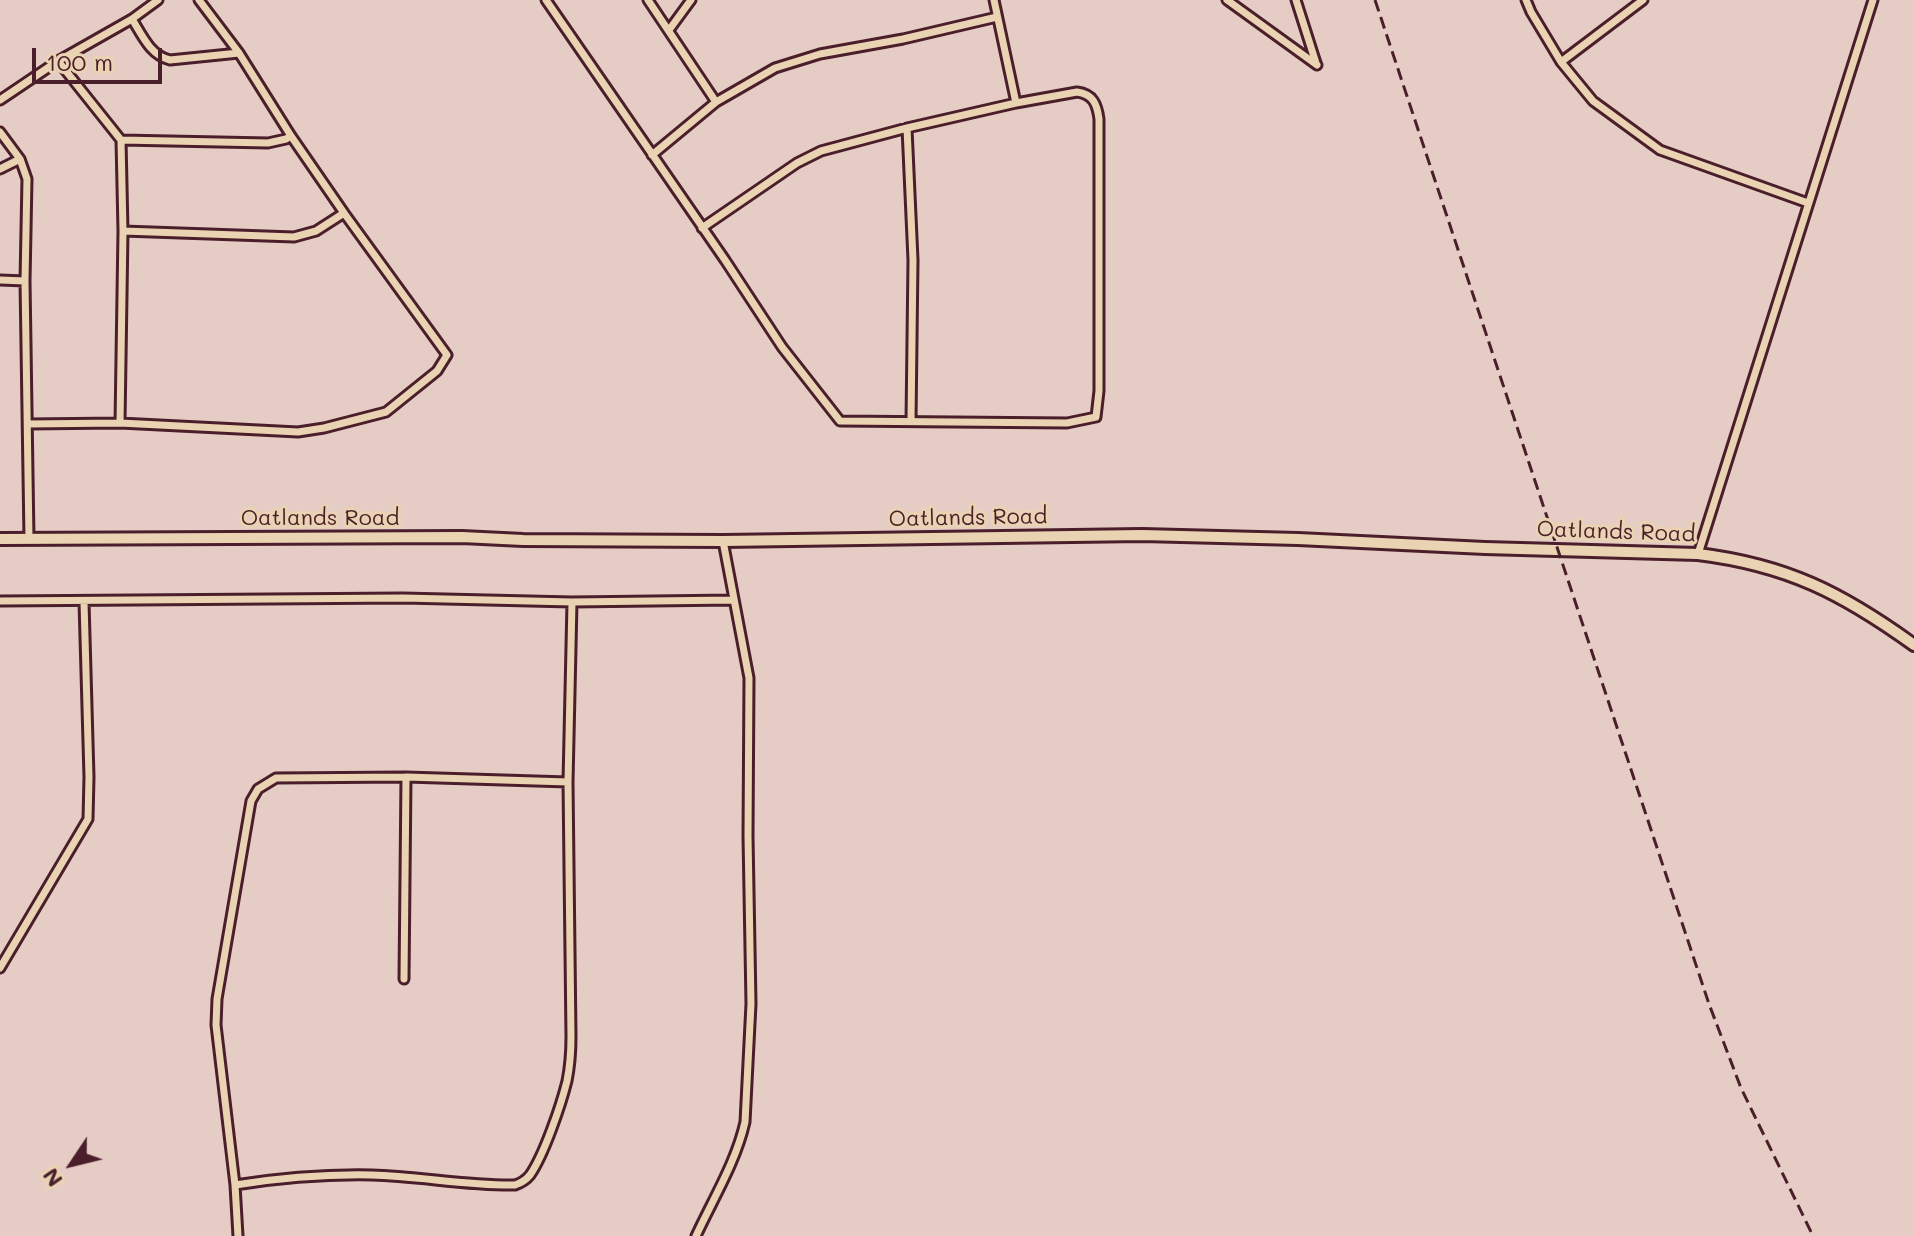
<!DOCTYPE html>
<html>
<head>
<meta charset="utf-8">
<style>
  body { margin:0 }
  #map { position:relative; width:1914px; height:1236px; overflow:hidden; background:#e5ccc4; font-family:Mali,sans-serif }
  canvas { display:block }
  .north { position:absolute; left:32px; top:1124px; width:80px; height:80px; -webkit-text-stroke:6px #ead3b3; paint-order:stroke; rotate:235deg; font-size:22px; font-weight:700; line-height:32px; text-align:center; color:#4a1f2b }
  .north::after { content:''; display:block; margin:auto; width:28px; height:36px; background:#4a1f2b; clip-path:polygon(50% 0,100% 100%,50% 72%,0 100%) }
  .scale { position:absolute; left:32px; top:48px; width:130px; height:36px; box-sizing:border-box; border:4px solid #4a1f2b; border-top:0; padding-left:10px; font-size:24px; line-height:28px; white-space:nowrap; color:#4a1f2b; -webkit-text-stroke:6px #ead3b3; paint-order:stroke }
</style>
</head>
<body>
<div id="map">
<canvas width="1914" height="1236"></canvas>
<div class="north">N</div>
<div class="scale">100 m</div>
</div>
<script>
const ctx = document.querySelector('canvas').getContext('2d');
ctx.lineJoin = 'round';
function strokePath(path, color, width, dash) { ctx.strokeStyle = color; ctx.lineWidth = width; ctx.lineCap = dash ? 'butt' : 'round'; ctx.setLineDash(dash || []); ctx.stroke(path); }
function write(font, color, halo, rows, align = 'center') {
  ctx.font = font + ' Mali,sans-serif'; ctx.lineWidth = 6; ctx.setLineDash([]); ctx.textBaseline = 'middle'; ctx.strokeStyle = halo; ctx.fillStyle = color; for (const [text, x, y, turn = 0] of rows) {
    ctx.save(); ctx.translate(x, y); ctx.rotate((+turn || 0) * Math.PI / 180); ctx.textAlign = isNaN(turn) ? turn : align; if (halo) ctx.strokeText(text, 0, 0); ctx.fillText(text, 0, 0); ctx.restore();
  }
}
const street = new Path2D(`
  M546,0L725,260L782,347L840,421L1067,423L1096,417L1099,391V119C1097,104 1093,94 1077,92L1016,103L907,128L821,151L797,163L702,228
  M648,0L716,102L652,155
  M994,0L1016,103
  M1227,0L1317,65
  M1296,0L1316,63
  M1526,0L1531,12L1561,62L1593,101L1660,150L1808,203
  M132,19C142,35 150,55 170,60L239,53
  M669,30L691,0
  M1561,62L1643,0
  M0,100L58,61L132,19L158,0
  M716,102L775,68L820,54L903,39L997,17
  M907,128L913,260L911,421
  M0,132L20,159L27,179L25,281L29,539
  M121,140L268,143L286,139L291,136
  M0,169L20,159
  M123,231L294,237L316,231L344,213
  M0,280L25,281
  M120,423L298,432L324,428L386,412L437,371L447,355L344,213L291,136L239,53L199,0
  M28,424L120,423L123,231L121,140L58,61
  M1698,554L1873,0
  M0,601L403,598L572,602L733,600
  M0,968L88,819L89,777L84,602
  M404,979L406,777
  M235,1185C280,1178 325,1174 372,1175C419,1176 467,1186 515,1185C521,1183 526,1180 530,1175C544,1155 561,1105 567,1081C570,1066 571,1052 571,1037L568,782L572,602
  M238,1236L235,1185L216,1025L217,999L251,801L258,789L276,778L406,777L568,782
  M696,1236C713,1199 736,1162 745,1122L751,1004L748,836L749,678L723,541`);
const secondary = new Path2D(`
  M0,539L462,537L523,540L723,541L1142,535L1298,539L1485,548L1698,554C1787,565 1842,593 1914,645`);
const rail = new Path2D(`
  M1375,0L1709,1004L1741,1088L1813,1236`);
const streetNames = [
  ["Oatlands Road",320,518],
  ["Oatlands Road",968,518,-1],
  ["Oatlands Road",1616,532,2]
];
strokePath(street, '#4a1f2b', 13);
strokePath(secondary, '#4a1f2b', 16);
strokePath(street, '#ead3b3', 7);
strokePath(secondary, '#ead3b3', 10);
strokePath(rail, '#4a1f2b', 3, [12, 6]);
write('22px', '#4a1f2b', '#ead3b3', streetNames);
</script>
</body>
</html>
